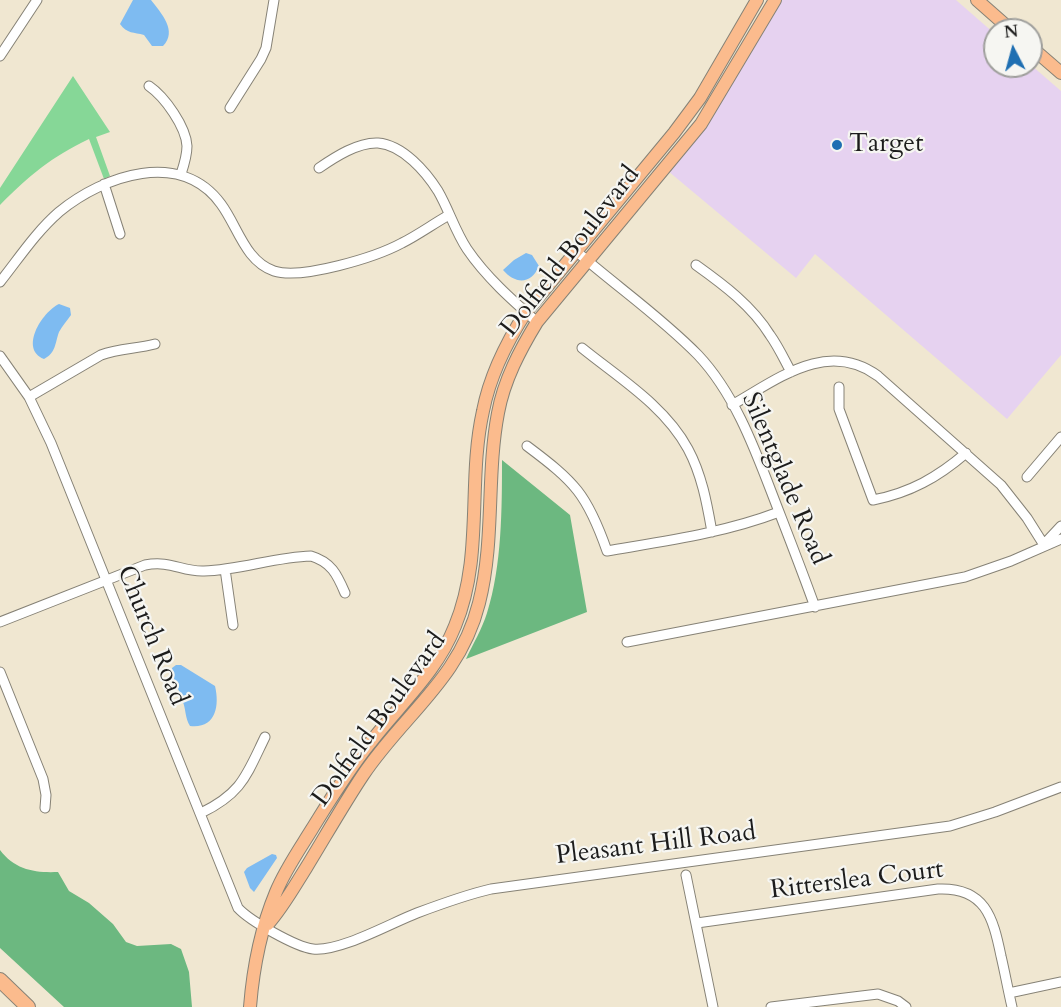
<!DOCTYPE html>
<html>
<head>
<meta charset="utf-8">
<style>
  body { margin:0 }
  #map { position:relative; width:1061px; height:1007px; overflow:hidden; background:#f0e7d1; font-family:Cardo,serif }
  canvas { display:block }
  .north { position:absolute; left:983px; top:18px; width:60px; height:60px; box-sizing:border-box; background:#f6f6f2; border:2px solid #9f9f9c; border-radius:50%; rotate:354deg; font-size:16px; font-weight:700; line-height:24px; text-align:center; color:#1c1c1c }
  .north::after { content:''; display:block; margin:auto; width:21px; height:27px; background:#1f6fb2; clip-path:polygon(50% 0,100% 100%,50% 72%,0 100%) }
</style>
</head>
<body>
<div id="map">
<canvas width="1061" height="1007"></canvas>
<div class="north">N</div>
</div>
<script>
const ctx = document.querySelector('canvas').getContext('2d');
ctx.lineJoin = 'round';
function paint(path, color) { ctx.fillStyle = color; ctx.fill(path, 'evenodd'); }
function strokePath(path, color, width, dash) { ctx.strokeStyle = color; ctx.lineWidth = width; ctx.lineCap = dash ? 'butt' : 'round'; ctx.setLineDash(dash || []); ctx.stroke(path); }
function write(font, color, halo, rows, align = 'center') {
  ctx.font = font + ' Cardo,serif'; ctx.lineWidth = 4.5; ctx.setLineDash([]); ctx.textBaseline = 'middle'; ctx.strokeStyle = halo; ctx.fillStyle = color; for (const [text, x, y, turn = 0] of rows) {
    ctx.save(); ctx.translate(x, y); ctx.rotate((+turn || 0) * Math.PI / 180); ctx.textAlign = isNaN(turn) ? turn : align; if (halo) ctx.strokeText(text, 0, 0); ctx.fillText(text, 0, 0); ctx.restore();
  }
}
const built = new Path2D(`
  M780,0H956L995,34V66L1031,65L1061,91V355L1007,419L815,254L796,278L668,171Z`);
const green = new Path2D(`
  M73,76L110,132L96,137L110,176L104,179L89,139C50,158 31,174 0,205V188Z`);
const forest = new Path2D(`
  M502,460L570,515L587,612L466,659C473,644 482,629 487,613C502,566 502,508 502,460Z
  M0,850C15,870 35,873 58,872L69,891L89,903L113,924L126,942L137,946L171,944L181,949L189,972L192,1007H64L0,948Z`);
const water = new Path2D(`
  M133,0H151C161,13 178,31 163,46H152L144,35C134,32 127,34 120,24Z
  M526,253L532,255L539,266C531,285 515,284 503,270L514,260Z
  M59,304L70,308L71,315C67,321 62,326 59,332C55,343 56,353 44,359C19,349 42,312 59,304Z
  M176,665H181L215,686C220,707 215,729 190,726C185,718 186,710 183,702C180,690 172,680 172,668Z
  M272,854L276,855L277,858L254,892L250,888L244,872L247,868Z`);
const minor = new Path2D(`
  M0,56L37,0
  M149,86C165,97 186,127 187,146C187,156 184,165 181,174
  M230,108L261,59L266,48L274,0
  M319,168C335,157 358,142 378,143C403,145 426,172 438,191C449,210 455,231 467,249C486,277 512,300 537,322
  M104,184L120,234
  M576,251C616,286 661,317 698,355C733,392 753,444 771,491C786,530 801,568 815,607
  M696,265C724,285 752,306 770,335C778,346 784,359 791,372
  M0,282C19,258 36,232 59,212C104,175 181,149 221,204C238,227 245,261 274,271C302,280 376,257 402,243C418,235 433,224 449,215
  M582,348C619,378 665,406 688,449C702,475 707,504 712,532
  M0,356L29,397L51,443L238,908C250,921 296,947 313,949C340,952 391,923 417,913C441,904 465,895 491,889L950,826L995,812L1061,787
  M839,387V409L873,500C910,493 938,477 966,453
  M29,397L101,355C119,348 137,349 155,344
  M732,405C778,379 827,339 878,376L1001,485L1027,518L1044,545
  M527,446C575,482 587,494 607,551C665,541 724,533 779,512
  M1027,477L1061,437
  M1046,542L1061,526
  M225,569L233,625
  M0,622L145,565C171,560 182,572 204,571C240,570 275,557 311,556C331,562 337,574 345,593
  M627,642L965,577L1011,561L1061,539
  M0,672L43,779L46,795L45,808
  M201,813C242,793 246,776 265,737
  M686,875L713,1007
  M697,923L938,889C985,887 993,917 1001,956C1005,973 1008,990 1012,1007
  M1009,993L1061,982
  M771,1007L878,994L898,1001L906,1007`);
const major = new Path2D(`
  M977,0L1011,30
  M1031,47L1061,73
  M268,924C283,907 294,887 306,868C325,837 343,805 363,775C404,714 460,679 479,603C495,540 486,476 498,413C504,380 520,350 537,322L701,124L775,0
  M250,1007C253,969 261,928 276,892C285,870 299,850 312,829C330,800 348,770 370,743C400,704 437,672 455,626C484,556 467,482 483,411C490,375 506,343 526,312L674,133L700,98L757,0`);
const highway = new Path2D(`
  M0,980L28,1007`);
const markers = [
  [837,145,6,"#1f6fb2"]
];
const poiNames = [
  ["Target",849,145]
];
const streetNames = [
  ["Dolfield Boulevard",571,252,-52],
  ["Silentglade Road",784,479,67],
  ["Church Road",151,636,68],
  ["Dolfield Boulevard",380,720,-54],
  ["Pleasant Hill Road",656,845,-7],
  ["Ritterslea Court",857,881,-7]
];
paint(built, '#e6d2f0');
paint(green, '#86d797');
paint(forest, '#6cb880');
paint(water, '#7ebbf1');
strokePath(minor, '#868276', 11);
strokePath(major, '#868276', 14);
strokePath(highway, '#868276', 16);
strokePath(minor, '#fff', 9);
strokePath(major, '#fbbb8d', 12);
strokePath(highway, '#fbbb8d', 14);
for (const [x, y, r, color] of markers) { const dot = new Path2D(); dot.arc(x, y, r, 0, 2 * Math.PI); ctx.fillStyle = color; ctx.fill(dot); strokePath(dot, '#f6f6f2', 2); }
write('26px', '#1c1c1c', '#f6f6f2', poiNames, 'left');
write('26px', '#1c1c1c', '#f6f6f2', streetNames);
</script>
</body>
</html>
